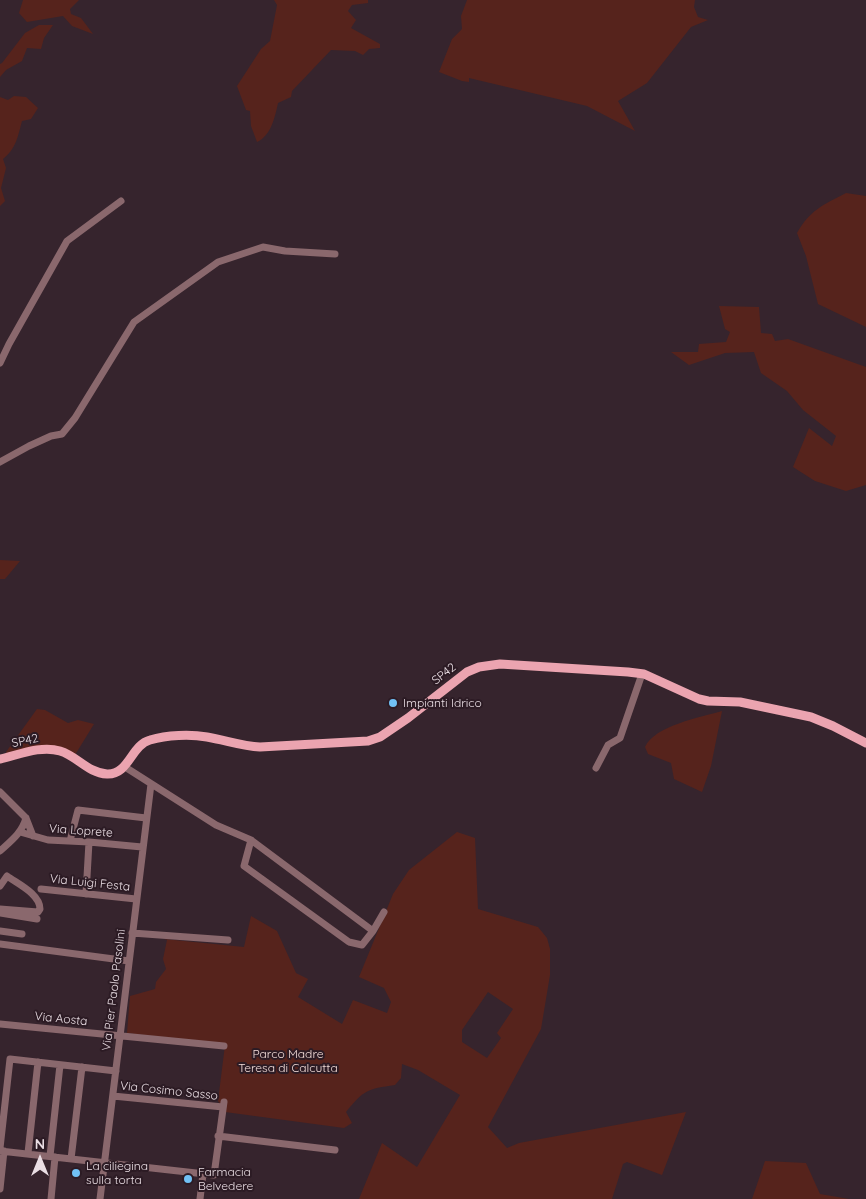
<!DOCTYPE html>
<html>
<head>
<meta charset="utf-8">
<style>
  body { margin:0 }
  #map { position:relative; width:866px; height:1199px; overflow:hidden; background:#36242d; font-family:Quicksand,sans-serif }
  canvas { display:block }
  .north { position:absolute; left:15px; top:1134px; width:50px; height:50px; -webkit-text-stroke:4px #2c1b24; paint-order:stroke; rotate:0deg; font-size:14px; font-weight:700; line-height:20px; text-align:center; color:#eadee4 }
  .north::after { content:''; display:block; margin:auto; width:18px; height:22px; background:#eadee4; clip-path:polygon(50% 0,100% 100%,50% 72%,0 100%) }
</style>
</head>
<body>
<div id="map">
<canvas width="866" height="1199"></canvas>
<div class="north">N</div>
</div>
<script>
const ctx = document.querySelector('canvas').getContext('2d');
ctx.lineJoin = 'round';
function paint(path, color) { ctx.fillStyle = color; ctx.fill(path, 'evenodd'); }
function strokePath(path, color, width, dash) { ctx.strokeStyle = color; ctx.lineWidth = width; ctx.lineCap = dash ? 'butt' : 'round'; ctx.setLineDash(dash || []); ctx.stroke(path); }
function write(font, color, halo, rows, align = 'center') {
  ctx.font = font + ' Quicksand,sans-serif'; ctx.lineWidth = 4; ctx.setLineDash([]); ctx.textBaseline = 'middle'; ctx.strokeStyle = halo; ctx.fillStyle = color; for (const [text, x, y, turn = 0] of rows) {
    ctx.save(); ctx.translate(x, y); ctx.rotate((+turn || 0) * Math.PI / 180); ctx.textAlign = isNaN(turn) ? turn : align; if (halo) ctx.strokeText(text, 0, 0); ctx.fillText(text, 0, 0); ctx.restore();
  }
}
const green = new Path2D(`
  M23,0H79L70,9L71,14L81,18L93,34L72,26L63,16L27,22L19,13Z
  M274,0H368V3L352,5L348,11L356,20L351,28L380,44V48L369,49L363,55L355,51L331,50L292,91L291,97L278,103C275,117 271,136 257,142L251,126L250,111L246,110L237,86L261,49L270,41L277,5Z
  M467,0H695L694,7L698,17L708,20L691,27L647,83L618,101L635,131L587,106L469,78V82L462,81L439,72L452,39L462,29L461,16Z
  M39,25H53L44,38L41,49L27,48L22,61L6,70L0,77V64L2,63L25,33Z
  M14,96L26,97L38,108L31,119L22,121C18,136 16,149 3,159L6,168L1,188L5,201L0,206V97L8,100Z
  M846,193L866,196V327L818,304L806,256L797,233C810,210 823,205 846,193Z
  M719,306L759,307L761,333L772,334L775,341L788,339L866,367V485L846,491L815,481L793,467L809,428L832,446L836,436L803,410L787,391L761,373L754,352L725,353L689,365L671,352H698L699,344L726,342L730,332L725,329Z
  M0,560L20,561L5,579H0Z
  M37,709L45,710L68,723L78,720L94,724L75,755L53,746L7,755L6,752Z
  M722,711L711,766L702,792L674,779L671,763L648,754L645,747C654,726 701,717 722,711Z
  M457,832L475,838L478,909L538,927L547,938L550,949V975L541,1029L488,1127L507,1148L519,1143L686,1112L662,1175L627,1162L623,1164L612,1199H359L382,1143L417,1167L460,1095L418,1070L402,1064L401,1078L395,1085C367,1089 364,1090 346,1112L352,1123L344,1128L225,1112L218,1101L225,1045L127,1033L130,996L155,989L156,982L166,969L163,959L167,940L164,939L244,947L251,916L277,931L296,973L308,979L298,997L342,1024L353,1000L387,1013L391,1002L384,988L359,977L393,894L409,870ZM488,992L513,1009L497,1033L501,1038L487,1058L462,1042V1030Z
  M765,1161L806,1163L820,1194L849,1199H752Z`);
const minor = new Path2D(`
  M0,363L9,344L67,241L121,201
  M0,462L29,446L51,436L62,434L75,418L134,322L218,262L263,247L285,251L335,254
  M125,767L216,825L251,840L373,931L362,945L349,942L244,866L251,840
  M596,768L608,745L620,738L642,674
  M0,792L26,818L33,836
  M20,832L48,840L89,842L142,847
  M70,841L78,810L146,818
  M0,851C11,841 22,833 26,818
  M0,886L7,876C18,884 40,894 40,909L38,912L0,909
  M41,889L136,899
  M86,894L89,842
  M0,913L37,919
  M0,931L22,934
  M373,931L384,912
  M132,933L228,940
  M0,944L129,961
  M0,1024L224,1046
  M113,1096L223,1107
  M218,1136L335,1150
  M0,1148L10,1059L116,1071
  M0,1151L214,1175L224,1102
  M28,1153L38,1062
  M50,1156L60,1065
  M71,1159L82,1067
  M0,1189L4,1151
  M51,1199L55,1157
  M100,1199L151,784
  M200,1199L203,1174`);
const major = new Path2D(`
  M0,759C18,755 41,745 60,751C77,756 88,773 107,774C129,775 131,745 150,740C167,735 190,734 207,737C225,740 242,746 260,747L368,741L380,737L408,718L467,672L479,667L500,664L628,672L644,674L699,699L708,701L740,702L811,717L833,726L866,743`);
const markers = [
  [393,703,5,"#71c1f5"],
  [76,1173,5,"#71c1f5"],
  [188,1179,5,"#71c1f5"]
];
const streetNames = [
  ["SP42",444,674,-38],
  ["SP42",25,741,-12],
  ["Via Loprete",81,831,4],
  ["Via Luigi Festa",90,883,6],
  ["Via Pier Paolo Pasolini",114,990,-83],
  ["Via Aosta",61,1019,6],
  ["Via Cosimo Sasso",169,1091,6]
];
const poiNames = [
  ["Impianti Idrico",403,703],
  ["La ciliegina",86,1166],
  ["sulla torta",86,1180],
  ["Farmacia",198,1172],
  ["Belvedere",198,1186]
];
const parkNames = [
  ["Parco Madre",288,1054],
  ["Teresa di Calcutta",288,1068]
];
paint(green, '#56231c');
strokePath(minor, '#8a686d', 7);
strokePath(major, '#eba4b0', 9);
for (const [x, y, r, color] of markers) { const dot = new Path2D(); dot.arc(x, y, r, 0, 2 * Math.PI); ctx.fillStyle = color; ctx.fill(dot); strokePath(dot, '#2c1b24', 2); }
write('12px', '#eadee4', '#2c1b24', streetNames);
write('12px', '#eadee4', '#2c1b24', poiNames, 'left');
write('12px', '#f4ddd9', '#2c1b24', parkNames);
</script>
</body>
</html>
